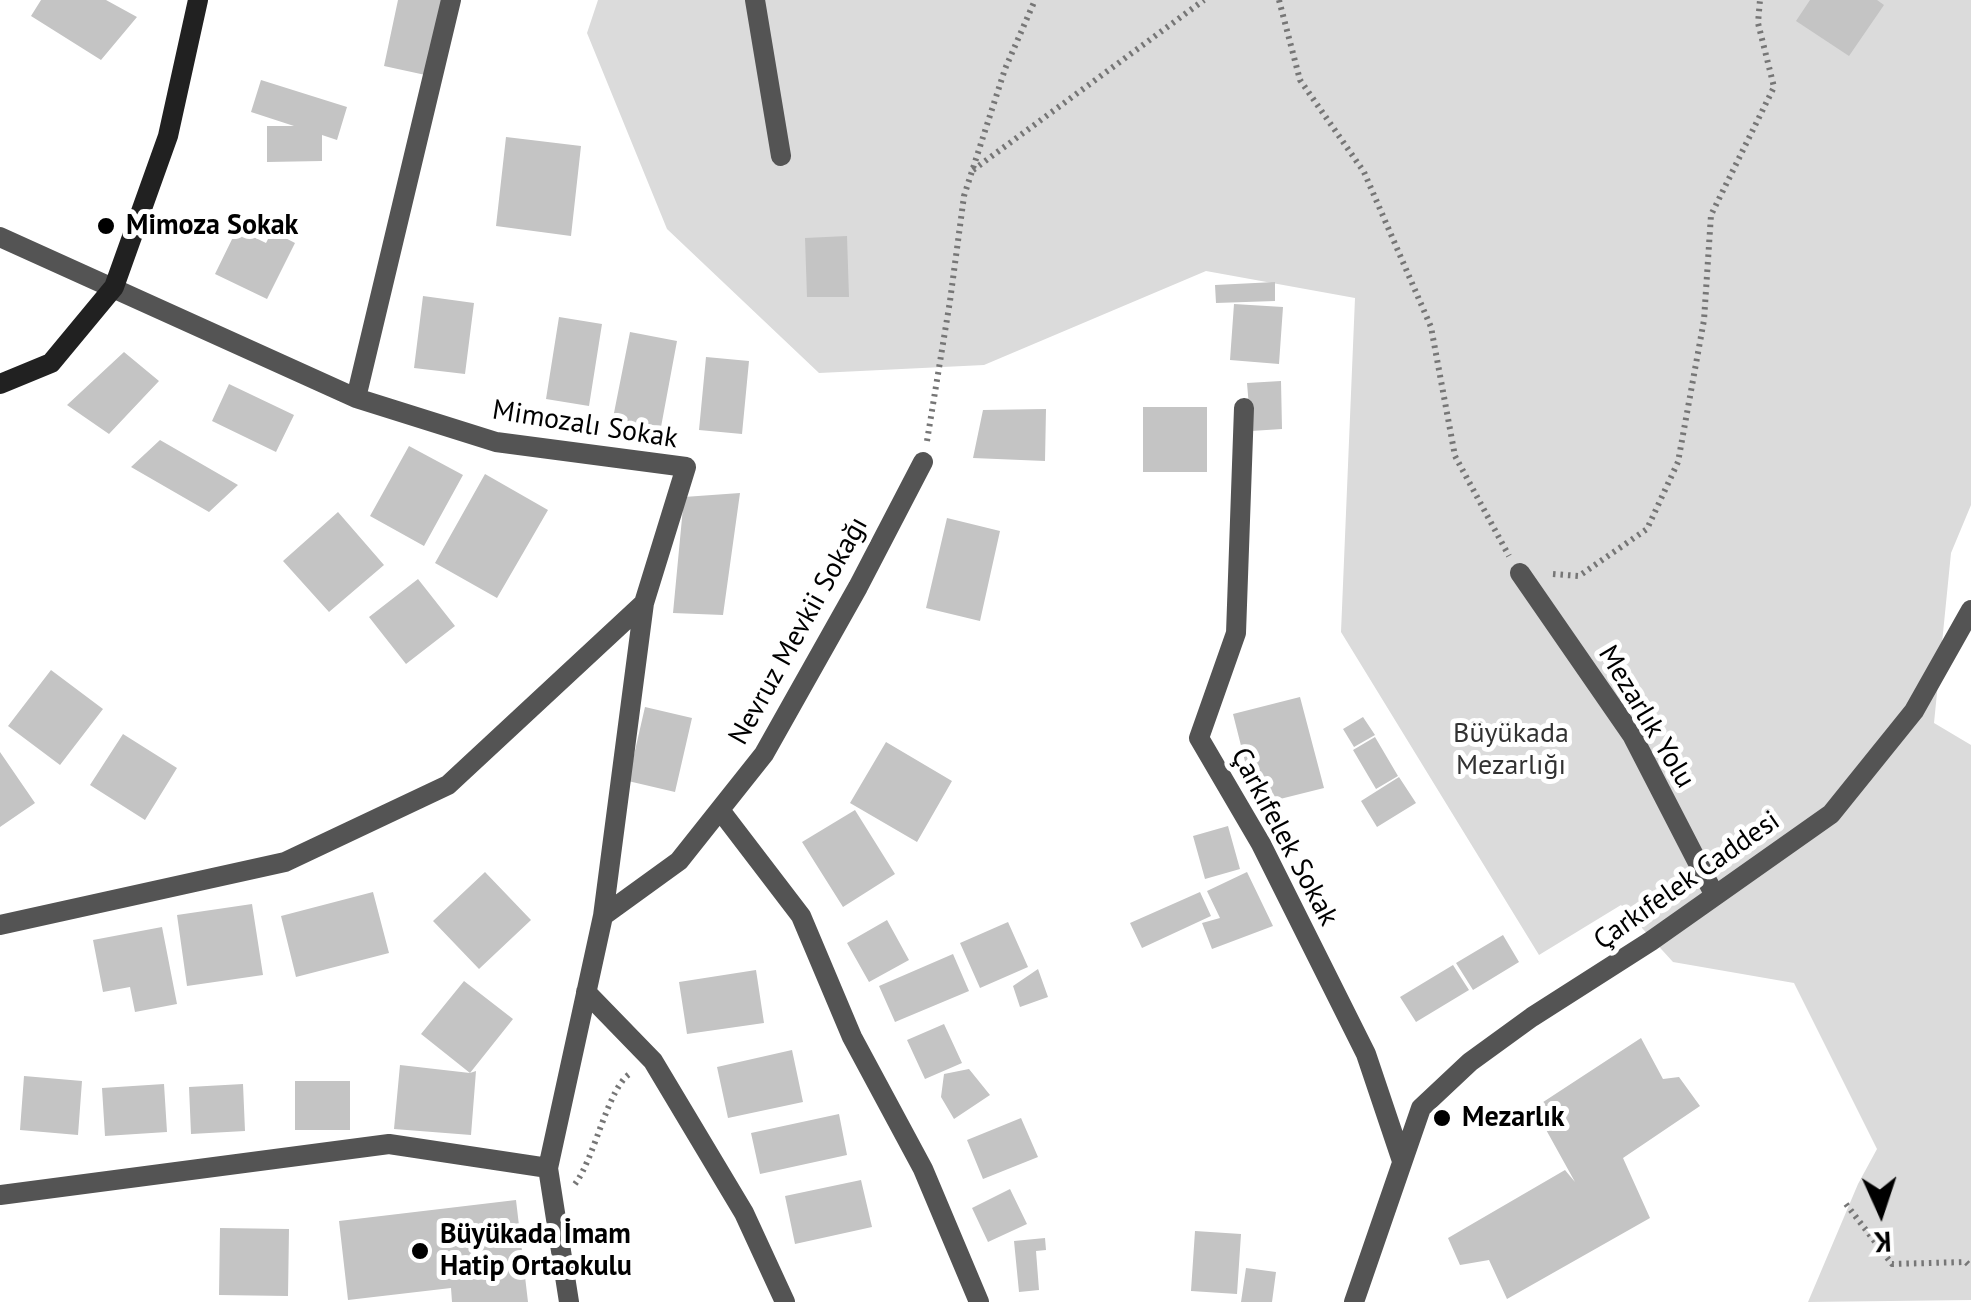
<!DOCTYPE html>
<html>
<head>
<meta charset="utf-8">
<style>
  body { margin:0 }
  #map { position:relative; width:1971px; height:1302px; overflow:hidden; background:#fff; font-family:"PT Sans",sans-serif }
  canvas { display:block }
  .north { position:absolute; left:1831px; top:1162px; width:100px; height:100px; -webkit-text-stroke:8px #fff; paint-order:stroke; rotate:177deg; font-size:28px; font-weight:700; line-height:40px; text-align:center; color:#000 }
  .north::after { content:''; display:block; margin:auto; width:35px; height:45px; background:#000; clip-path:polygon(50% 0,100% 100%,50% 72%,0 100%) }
</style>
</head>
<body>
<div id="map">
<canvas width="1971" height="1302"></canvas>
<div class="north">K</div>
</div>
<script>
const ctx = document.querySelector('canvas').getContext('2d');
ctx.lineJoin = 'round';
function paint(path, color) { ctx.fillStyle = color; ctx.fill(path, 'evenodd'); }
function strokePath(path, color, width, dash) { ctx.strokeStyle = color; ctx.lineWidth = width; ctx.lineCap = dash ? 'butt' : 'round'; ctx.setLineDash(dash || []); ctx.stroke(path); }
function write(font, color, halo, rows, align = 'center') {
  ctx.font = font + ' "PT Sans",sans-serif'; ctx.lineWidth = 10; ctx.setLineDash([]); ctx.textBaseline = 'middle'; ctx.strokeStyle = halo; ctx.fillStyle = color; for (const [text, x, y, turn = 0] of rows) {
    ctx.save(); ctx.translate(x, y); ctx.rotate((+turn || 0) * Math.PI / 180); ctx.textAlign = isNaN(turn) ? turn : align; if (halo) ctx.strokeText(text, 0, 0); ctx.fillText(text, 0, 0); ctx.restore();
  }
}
const green = new Path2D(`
  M598,0H1971V505L1951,553L1934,723L1971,745V1300L1808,1302L1858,1184L1877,1149L1794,983L1673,962L1621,905L1539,955L1341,632L1355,298L1206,271L984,365L819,373L667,229L587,33Z`);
const building = new Path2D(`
  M41,0H106L137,17L101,60L31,16Z
  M398,0H445L430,76L384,66Z
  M1810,0H1877L1884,5L1849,56L1796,21Z
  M261,80L347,107L337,140L322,135V161L267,162V126H294L251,112Z
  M506,137L581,146L571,236L496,226Z
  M237,229L266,243L272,231L295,243L267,299L215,274Z
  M847,236L849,297H807L805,238Z
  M1275,282V301L1216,303L1215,285Z
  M423,296L474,303L465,374L414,368Z
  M1234,304L1283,307L1279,364L1230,360Z
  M559,317L602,324L589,406L546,399Z
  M630,332L677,341L661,427L643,423L642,429L612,423Z
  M124,352L159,381L109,434L67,405Z
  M706,357L749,361L742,434L699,430Z
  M1281,381L1282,429L1251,431L1247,383Z
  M229,384L294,415L276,452L212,421Z
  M1143,407H1207V472H1143Z
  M1046,409L1045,461L973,458L983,410Z
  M160,440L238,485L209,512L131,467Z
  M409,446L463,475L424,546L370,516Z
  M485,474L548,510L497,598L435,563Z
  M740,493L723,615L673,613L684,497Z
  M338,512L384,565L329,612L283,561Z
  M947,518L1000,531L980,621L926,608Z
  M418,579L455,626L406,664L369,617Z
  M51,670L103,709L60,765L8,726Z
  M1300,697L1324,788L1256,805L1233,714Z
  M645,707L692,718L675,792L628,781Z
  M1363,717L1375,735L1354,747L1343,729Z
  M123,734L177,768L145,820L90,785Z
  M1375,737L1398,776L1376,789L1353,750Z
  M886,742L952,781L917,842L850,803Z
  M0,752L35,803L0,827Z
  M1399,777L1416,803L1377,827L1361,801Z
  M855,810L895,874L843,907L802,842Z
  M1228,826L1240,869L1205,879L1193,836Z
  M485,872L531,920L479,969L433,921Z
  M1247,872L1273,926L1212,949L1202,923L1220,918L1207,891Z
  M373,892L389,953L296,977L281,916Z
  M1200,892L1211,916L1142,948L1130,923Z
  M252,904L263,975L187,986L177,915Z
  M887,920L909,960L869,982L847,943Z
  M1008,922L1028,967L980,988L960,943Z
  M162,927L177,1004L135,1012L130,987L103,992L93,940Z
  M1503,935L1519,962L1473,990L1456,963Z
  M953,954L969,991L895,1022L879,986Z
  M1453,965L1469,990L1416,1022L1400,997Z
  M1038,969L1048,997L1020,1007L1013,986Z
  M756,970L764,1023L687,1034L679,982Z
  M464,981L513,1019L470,1073L421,1034Z
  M944,1024L962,1063L925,1079L907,1040Z
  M1641,1038L1663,1079L1679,1077L1700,1106L1623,1158L1650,1218L1507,1299L1489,1260L1460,1265L1448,1238L1565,1170L1575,1182L1534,1108Z
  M792,1050L803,1102L728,1118L717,1067Z
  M400,1065L470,1073L476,1071L471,1135L394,1129Z
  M969,1069L990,1095L954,1119L941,1097L944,1074Z
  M24,1076L82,1081L78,1135L20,1130Z
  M295,1081H350V1130H295Z
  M164,1084L167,1132L105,1136L102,1088Z
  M243,1084L245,1131L191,1134L189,1087Z
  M839,1114L847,1155L760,1174L751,1133Z
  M1021,1118L1038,1157L983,1179L967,1140Z
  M861,1180L872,1227L795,1244L785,1196Z
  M1010,1189L1027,1224L988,1242L972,1208Z
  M516,1200L528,1302H452L451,1288L348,1300L339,1221Z
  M220,1228L289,1229L288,1296L219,1295Z
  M1195,1231L1241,1234L1237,1294L1191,1291Z
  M1045,1238L1046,1250L1036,1251L1039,1290L1019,1292L1014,1241Z
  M1246,1268L1276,1272L1272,1302H1241Z`);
const path = new Path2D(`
  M1279,0L1300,80L1364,172L1431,327L1455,456L1509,556
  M973,170L1204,0
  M927,441L950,301L964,196L1005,69L1035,0
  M1553,574L1579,576L1647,529L1678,462L1704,320L1711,215L1774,87L1758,23L1760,0
  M575,1184C595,1158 608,1086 631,1073
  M1846,1204L1892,1264L1966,1262L1971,1267`);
const street = new Path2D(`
  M755,0L781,156
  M0,237L356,398L496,442L686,467L644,603L603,916
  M356,398L451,0
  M1244,408L1236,633L1199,738L1261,844L1366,1054L1402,1161
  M1520,573L1632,735L1715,896
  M720,810L801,916L852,1037L923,1169L979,1302
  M0,925L285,862L448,785L644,603
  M586,992L653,1061L744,1213L785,1302
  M0,1195L389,1144L548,1168
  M569,1302L548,1168L603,916L679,861L764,754L858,587L923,462
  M1354,1302L1421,1108L1470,1062L1532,1017L1651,941L1831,814L1914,711L1971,610`);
const secondary = new Path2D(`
  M0,384L51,363L114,287L168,136L198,0`);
const markers = [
  [106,226,10,"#000"],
  [1442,1118,10,"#000"],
  [420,1251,10,"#000"]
];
const poiNames = [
  ["Mimoza Sokak",126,226],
  ["Mezarlık",1462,1118],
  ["Büyükada İmam",440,1235],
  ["Hatip Ortaokulu",440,1267]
];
const streetNames = [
  ["Mimozalı Sokak",585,425,9],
  ["Nevruz Mevkii Sokağı",799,631,-61],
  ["Mezarlık Yolu",1646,717,59],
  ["Çarkıfelek Sokak",1284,837,62],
  ["Çarkıfelek Caddesi",1687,881,-35]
];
const parkNames = [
  ["Büyükada",1511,734],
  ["Mezarlığı",1511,766]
];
paint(green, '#dbdbdb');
paint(building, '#c4c4c4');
strokePath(path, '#767676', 6, [2.5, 5]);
strokePath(street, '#545454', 20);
strokePath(secondary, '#212121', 20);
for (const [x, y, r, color] of markers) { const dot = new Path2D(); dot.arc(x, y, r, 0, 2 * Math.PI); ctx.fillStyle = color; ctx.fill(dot); strokePath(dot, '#fff', 4); }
write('bold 28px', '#000', '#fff', poiNames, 'left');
write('28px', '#000', '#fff', streetNames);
write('28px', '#323232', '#fff', parkNames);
</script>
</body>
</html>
